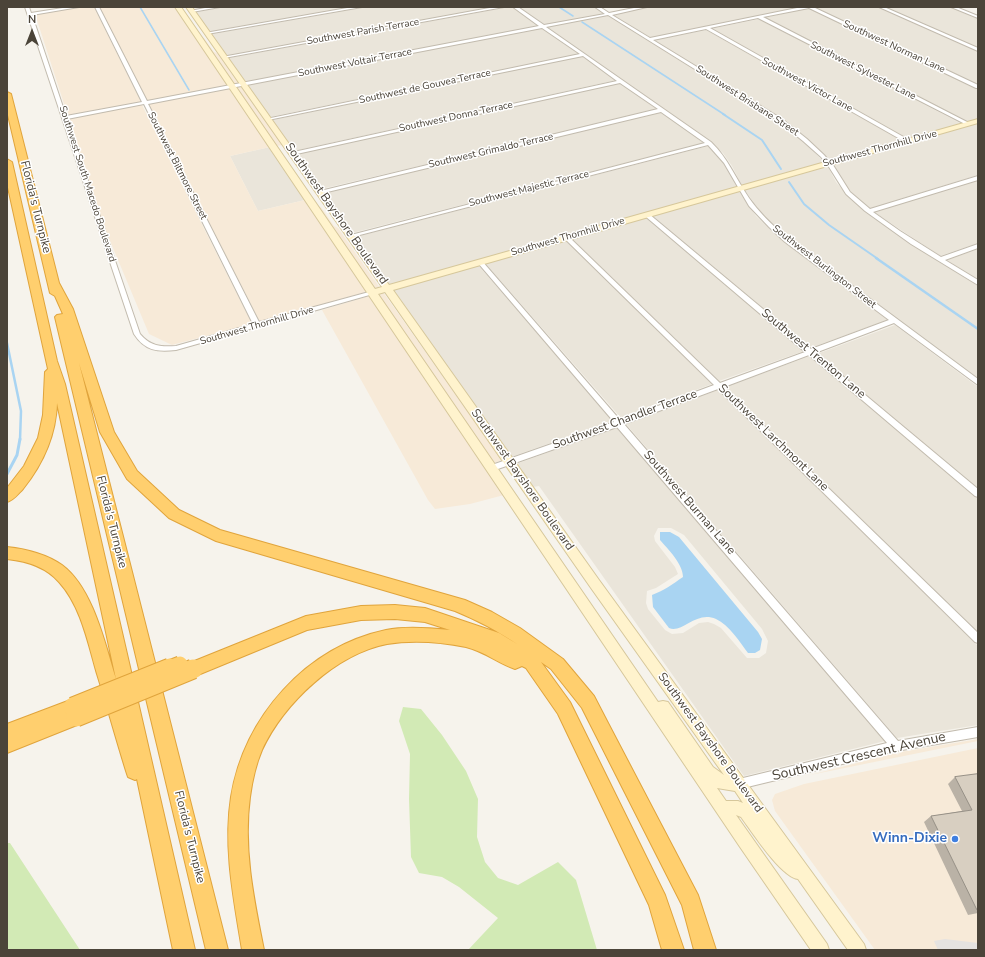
<!DOCTYPE html>
<html>
<head>
<meta charset="utf-8">
<style>
  body { margin:0 }
  #map { position:relative; width:985px; height:957px; overflow:hidden; background:#f6f3ec; font-family:"Nunito Sans",sans-serif }
  canvas { display:block }
  .frame { position:absolute; inset:0; border:8px solid #4b4439; pointer-events:none }
  .north { position:absolute; left:12px; top:12px; width:40px; height:40px; -webkit-text-stroke:3px #fff; paint-order:stroke; rotate:0deg; font-size:11px; font-weight:700; line-height:16px; text-align:center; color:#4b4439 }
  .north::after { content:''; display:block; margin:auto; width:14px; height:18px; background:#4b4439; clip-path:polygon(50% 0,100% 100%,50% 72%,0 100%) }
</style>
</head>
<body>
<div id="map">
<canvas width="985" height="957"></canvas>
<div class="frame"></div>
<div class="north">N</div>
</div>
<script>
const ctx = document.querySelector('canvas').getContext('2d');
ctx.lineJoin = 'round';
function paint(path, color) { ctx.fillStyle = color; ctx.fill(path, 'evenodd'); }
function strokePath(path, color, width, dash) { ctx.strokeStyle = color; ctx.lineWidth = width; ctx.lineCap = dash ? 'butt' : 'round'; ctx.setLineDash(dash || []); ctx.stroke(path); }
function write(font, color, halo, rows, align = 'center') {
  ctx.font = font + ' "Nunito Sans",sans-serif'; ctx.lineWidth = 3; ctx.setLineDash([]); ctx.textBaseline = 'middle'; ctx.strokeStyle = halo; ctx.fillStyle = color; for (const [text, x, y, turn = 0] of rows) {
    ctx.save(); ctx.translate(x, y); ctx.rotate((+turn || 0) * Math.PI / 180); ctx.textAlign = isNaN(turn) ? turn : align; if (halo) ctx.strokeText(text, 0, 0); ctx.fillText(text, 0, 0); ctx.restore();
  }
}
const residential = new Path2D(`
  M224,7H354L209,32L195,12Z
  M366,7H496L226,56L211,34Z
  M508,7H512L539,26L245,82L228,58Z
  M517,7H595L605,14L544,25Z
  M651,7H803L651,38L612,14Z
  M813,7H879L978,51V85Z
  M884,7H950L978,19V49Z
  M809,8L978,88V119L967,123L763,18Z
  M608,15L778,121L798,136L824,162L742,186L732,166L723,153L713,144L546,27Z
  M759,19L962,124L907,139L710,29Z
  M542,28L579,54L270,117L247,85Z
  M706,30L903,141L830,161L803,135L782,120L654,40Z
  M582,56L617,80L294,151L272,120Z
  M620,82L658,110L321,189L296,154Z
  M661,112L704,143L352,233L324,192Z
  M978,123V175L869,209L854,195L842,182L832,164Z
  M708,146L717,154L726,166L737,187L390,285L355,237Z
  M270,147L305,200L258,211L230,156Z
  M827,165L836,182L848,196L864,210L884,225L978,286V379L789,240L762,214L744,189Z
  M978,180V243L940,256L874,212Z
  M739,191L756,216L784,242L888,320L810,348L652,216Z
  M647,217L804,351L719,381L572,239Z
  M566,240L712,384L621,418L485,263Z
  M978,249V281L947,260Z
  M478,265L613,421L511,457L393,289Z
  M895,325L978,387V489L817,354Z
  M810,356L978,499V633L725,387Z
  M718,390L978,646V725L897,738L626,424Z
  M618,427L885,741L744,776L539,486L533,487L516,464ZM658,528H671L684,535L762,629L768,641L766,653L759,658H747L721,628L714,624L708,622L699,623L683,633L672,634L665,630L648,609L646,603L647,591L656,588L678,574L675,567L655,541L654,536Z`);
const commercial = new Path2D(`
  M82,7H94L141,102L68,116L35,14Z
  M99,7H175L228,86L147,101Z
  M201,37L204,38L214,52L217,53L239,84L234,85Z
  M241,86L283,145L276,146L235,87Z
  M230,88L270,147L230,156L258,211L305,200L366,292L260,322L148,104Z
  M142,105L252,324L172,345L149,334L103,224L69,118Z
  M317,206L321,207L334,226L338,228L380,288L374,290Z
  M383,292L502,460L494,463L377,294Z
  M369,296L487,470L504,495L470,504L435,509L428,500L322,310Z
  M978,739V741L810,775L896,753L897,755L901,752Z
  M978,748V950H875L775,811L772,800L775,794L804,784Z`);
const green = new Path2D(`
  M403,707L421,709L442,735L466,771L478,799L477,837L485,862L498,878L518,885L558,862L576,880L597,950H468L498,918L459,887L442,877L419,873L411,857L409,799L410,754L399,721Z
  M7,843H10L80,950H7Z`);
const parking = new Path2D(`
  M945,939L978,943V950H938L934,941Z`);
const water = new Path2D(`
  M660,532H670L679,537L758,632L762,639L760,650L755,653H748C740,642 729,625 716,619C696,610 682,634 669,628L653,607L652,595C663,591 673,584 683,577C683,564 668,549 660,540Z`);
const streamFar3 = new Path2D(`
  M140,7L189,90
  M559,7L573,16
  M582,22L725,115`);
const streamFar2 = new Path2D(`
  M723,114L762,140L781,169
  M789,182L804,204L829,225L878,259`);
const streamFar1 = new Path2D(`
  M876,258L978,329
  M7,343L21,411L20,440`);
const stream = new Path2D(`
  M7,474L17,455L20,439`);
const street = new Path2D(`
  M25,7H29L31,13L69,7H79L32,15L66,116L142,102L95,7H99L147,101L539,26L513,7H518L544,25L605,14L595,7H600L609,13L639,7H647L612,15L650,38L802,7H813L978,85V88H976L809,8L763,17L969,123V125H967L758,18L710,28L909,140V142L907,143L706,29L653,40L782,119L807,139L824,155L833,165L850,192L870,209L978,176V180L873,212L900,231L941,257L978,244V248L945,260L978,280V285L911,244L865,211L846,194L829,167L821,157L803,141L778,121L608,15L546,27L711,142C728,158 736,179 749,198C759,212 771,224 784,235L978,379V385L894,323L815,353L978,489V497L975,496L809,355L724,387L978,633V643L975,642L718,389L624,424L898,741L978,727V737L896,751L739,789L735,788L734,784L735,780L739,779L887,743L617,427L495,470L492,471L488,468L489,466L614,422L478,263V261H482L620,420L714,385L565,239V237H569L720,383L805,352L645,216V214H649L811,349L889,320L785,242L769,227L749,206L724,163L708,145L352,237L350,238L347,236L705,143L661,112L319,194L316,192L658,109L620,83L292,155L289,153L617,81L583,56L268,120L266,119L580,54L542,28L148,104L259,322L369,292H373L374,293L373,294L176,350C157,352 145,351 134,334ZM144,104L253,324L176,346C160,347 150,346 140,334L67,119Z
  M210,7H220L192,12L190,11Z
  M353,7H362L207,34L205,33Z
  M495,7H504L224,58L222,57Z
  M879,7H884L978,48V51Z
  M951,7H956L978,16V18Z`);
const secondary = new Path2D(`
  M175,7H181L375,289L382,287L186,7H192L389,285L978,119V123L393,290L599,580L864,944L866,950H848L798,879C781,877 752,832 741,817L736,815L827,944L829,950H811L740,847ZM385,292L591,588L724,775L713,767L668,702L663,701L658,702L378,294ZM717,788L735,791L743,803L738,801H726Z`);
const highway = new Path2D(`
  M7,92L11,94L59,283L73,309L114,432L137,471L179,510L220,530L465,600L492,612L520,628L563,659L594,696L608,723L698,895L716,950H694L682,905L582,708L551,669L541,662L570,702L665,895L684,950H662L649,905L558,714L526,668L522,666L515,669C497,663 486,652 466,647C441,642 412,640 387,644C336,654 284,703 262,750C256,764 252,782 250,797C243,848 254,900 264,950H242C234,900 223,848 231,797C244,717 306,647 386,630C406,626 430,628 450,630L425,622L395,619L361,620L307,630L193,677L187,674L185,669L187,664L306,616L361,606L395,605L425,608L499,633L517,644C498,631 477,620 455,611L216,541L169,518L127,479L100,432L79,363L228,950H206L55,317L57,315L63,314L55,296L50,293L7,111Z
  M7,159L12,162L57,361L65,384L195,950H173L137,779L135,780L128,777L126,771C116,739 107,706 97,674C88,643 81,606 59,582C45,566 26,561 7,559V547C26,549 46,554 62,565C93,588 105,644 116,679L57,403C56,435 43,464 23,489C18,494 14,500 7,502V488L24,466L38,438L43,415L45,372L48,369L7,183Z
  M73,699L79,701L82,707L80,710L82,711L85,717L82,723L7,753V724Z`);
const highwayBridgeFar1 = new Path2D(`
  M167,669L180,664`);
const highwayBridge = new Path2D(`
  M73,707L170,668
  M76,717L193,669`);
const wall = new Path2D(`
  M978,774V913L968,915L924,822L931,816L962,811L948,784L955,777Z`);
const building = new Path2D(`
  M978,774V909L977,910L931,816L972,810L955,777Z`);
const markers = [
  [955,839,4,"#3f7fe0"]
];
const farStreetnames = [
  ["Southwest Parish Terrace",363,32,-10],
  ["Southwest Norman Lane",894,47,25],
  ["Southwest Voltair Terrace",355,63,-11],
  ["Southwest Sylvester Lane",863,71,27],
  ["Southwest Victor Lane",807,85,29],
  ["Southwest de Gouvea Terrace",425,87,-12],
  ["Southwest Brisbane Street",747,101,33],
  ["Southwest Donna Terrace",456,117,-12],
  ["Southwest Thornhill Drive",880,149,-15],
  ["Southwest Grimaldo Terrace",491,151,-13],
  ["Southwest Biltmore Street",177,166,63],
  ["Southwest South Macedo Boulevard",87,184,72],
  ["Southwest Majestic Terrace",529,189,-14],
  ["Southwest Thornhill Drive",568,237,-16],
  ["Southwest Burlington Street",824,267,38],
  ["Southwest Thornhill Drive",257,326,-16]
];
const streetNames = [
  ["Florida's Turnpike",35,207,76],
  ["Southwest Bayshore Boulevard",336,214,55],
  ["Southwest Trenton Lane",813,354,40],
  ["Southwest Chandler Terrace",625,420,-20],
  ["Southwest Larchmont Lane",773,438,44],
  ["Southwest Bayshore Boulevard",522,480,55],
  ["Southwest Burman Lane",689,503,49],
  ["Florida's Turnpike",111,522,76],
  ["Southwest Bayshore Boulevard",710,743,54],
  ["Florida's Turnpike",189,837,76]
];
const nearStreetnames = [
  ["Southwest Crescent Avenue",859,757,-13]
];
const nearShopnames = [
  ["Winn-Dixie",947,839]
];
paint(residential, '#eae5da');
paint(commercial, '#f7ead8');
paint(green, '#d2eab5');
paint(parking, '#e5e3e0');
paint(water, '#a9d4f2');
strokePath(streamFar3, '#a9d4f2', 1.5);
strokePath(streamFar2, '#a9d4f2', 2);
strokePath(streamFar1, '#a9d4f2', 2.5);
strokePath(stream, '#a9d4f2', 3);
strokePath(street, '#c2bbae', 2);
strokePath(secondary, '#d6c79b', 2);
strokePath(highway, '#e0a43c', 2);
paint(street, '#fff');
paint(secondary, '#fff3cd');
paint(highway, '#ffcf6e');
strokePath(highwayBridgeFar1, '#e0a43c', 17, []);
strokePath(highwayBridge, '#e0a43c', 21, []);
strokePath(highwayBridgeFar1, '#ffcf6e', 15);
strokePath(highwayBridge, '#ffcf6e', 19);
paint(wall, '#bab2a6');
paint(building, '#d8cfc1');
strokePath(building, '#979187', 1);
for (const [x, y, r, color] of markers) { const dot = new Path2D(); dot.arc(x, y, r, 0, 2 * Math.PI); ctx.fillStyle = color; ctx.fill(dot); strokePath(dot, '#fff', 1.5); }
write('10px', '#4b4439', '#fff', farStreetnames);
write('12px', '#4b4439', '#fff', streetNames);
write('14px', '#4b4439', '#fff', nearStreetnames);
write('bold 14px', '#366cbe', '#fff', nearShopnames, 'right');
</script>
</body>
</html>
